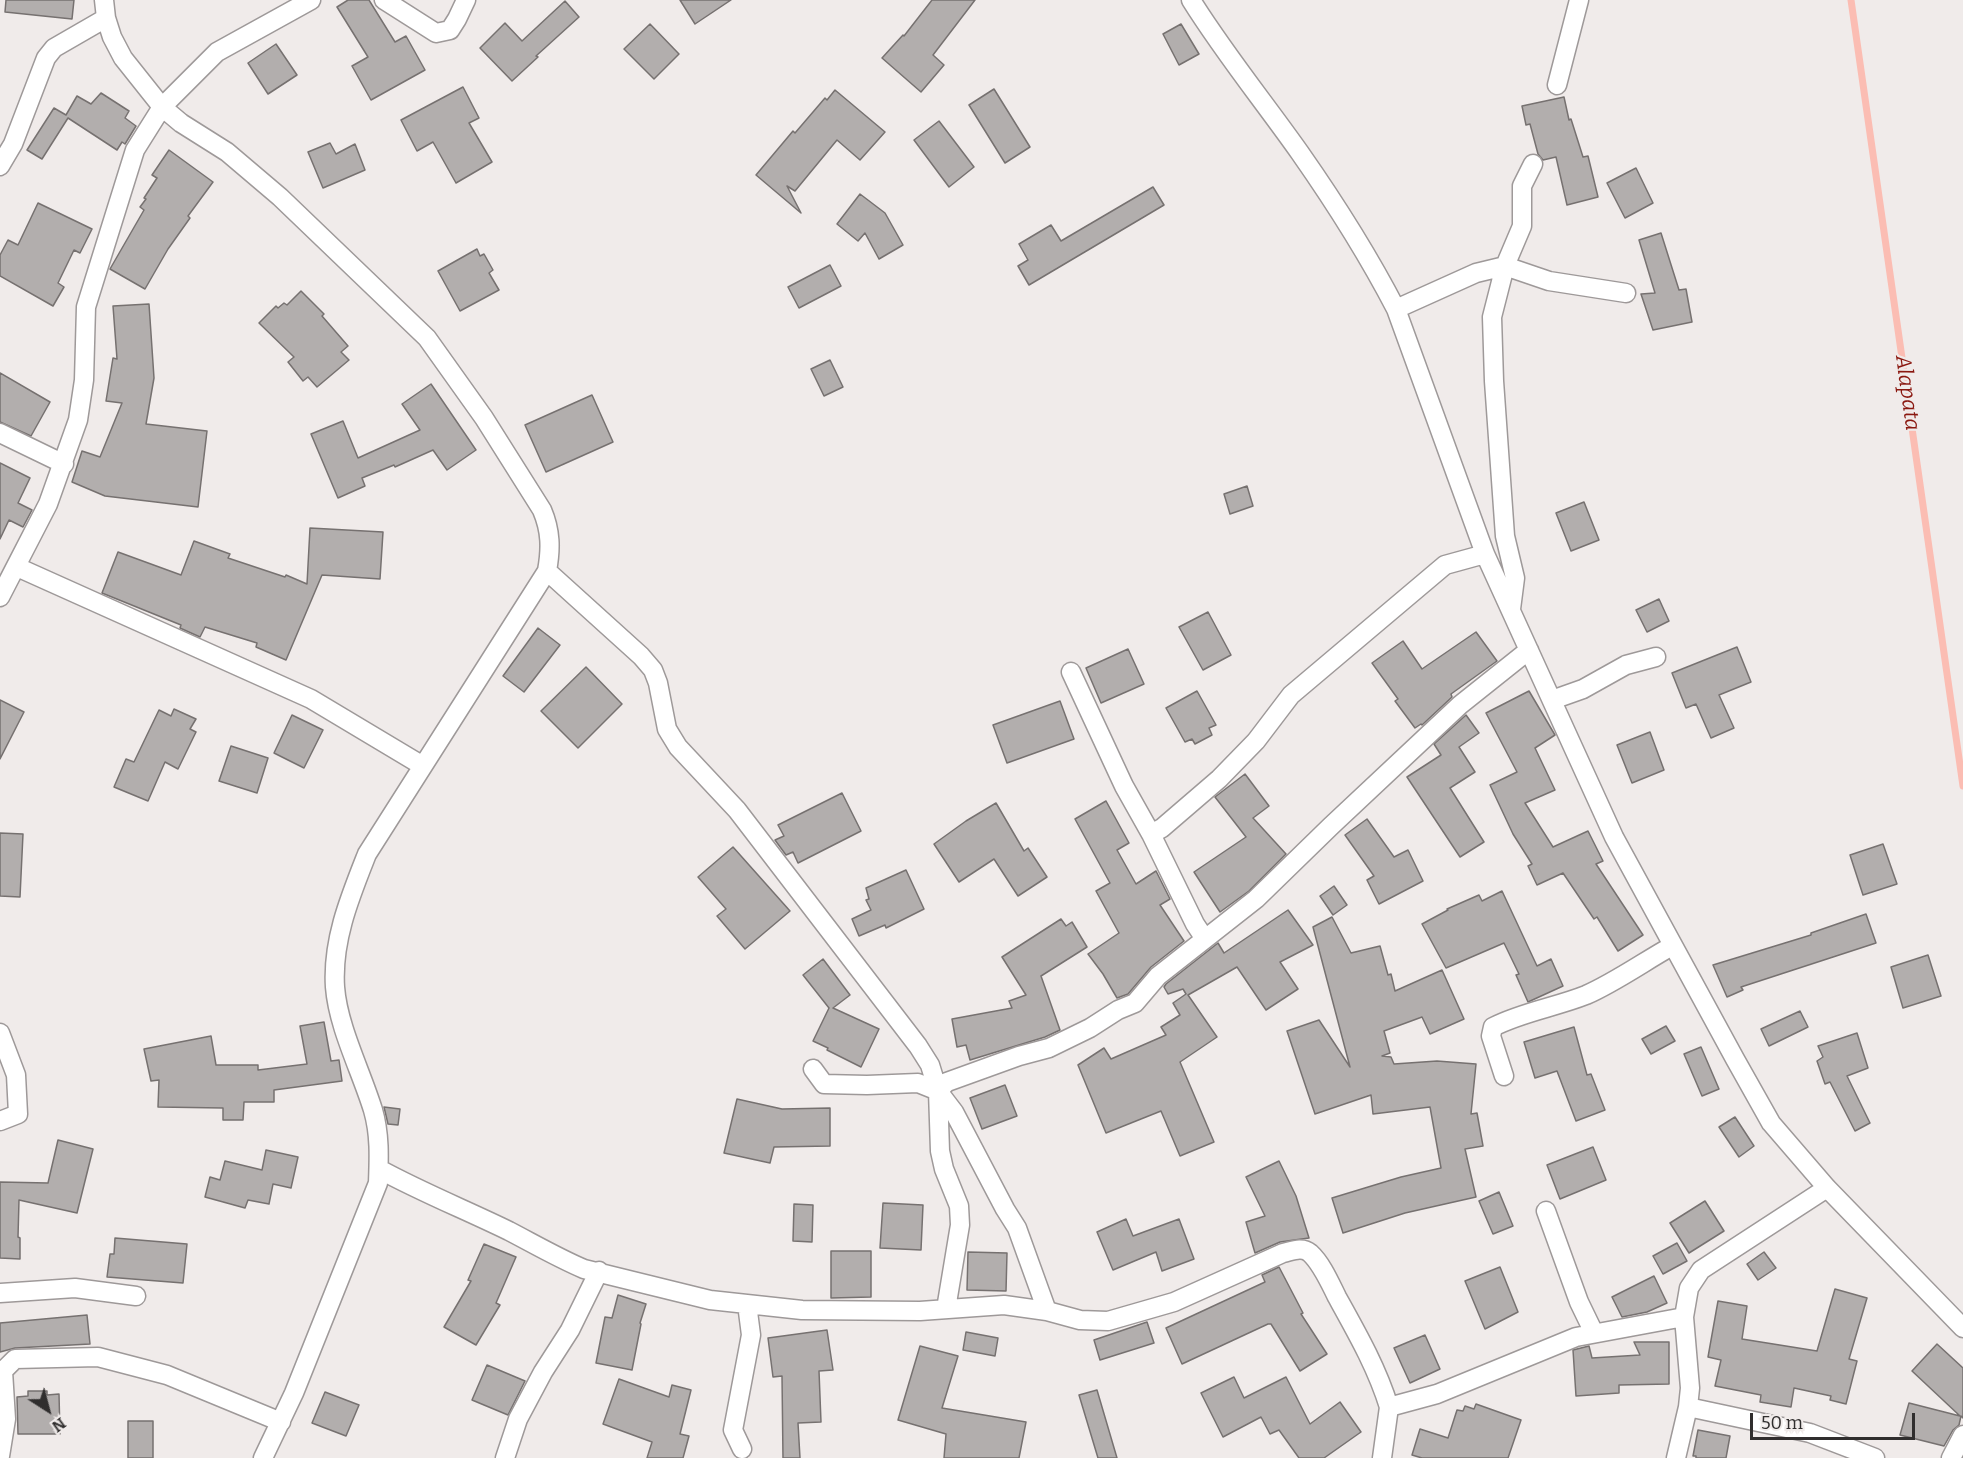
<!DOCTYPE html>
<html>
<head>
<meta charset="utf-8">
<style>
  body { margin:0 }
  #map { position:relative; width:1963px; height:1458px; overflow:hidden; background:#f0ebea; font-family:Bitter,serif }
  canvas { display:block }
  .north { position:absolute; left:18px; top:1380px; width:60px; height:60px; -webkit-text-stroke:4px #f0ebea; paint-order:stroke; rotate:144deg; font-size:16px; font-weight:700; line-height:24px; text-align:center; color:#302e2e }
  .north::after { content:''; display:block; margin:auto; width:21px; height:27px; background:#302e2e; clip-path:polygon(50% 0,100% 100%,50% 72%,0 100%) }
  .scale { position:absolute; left:1750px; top:1413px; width:165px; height:27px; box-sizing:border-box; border:3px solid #302e2e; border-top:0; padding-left:8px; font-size:18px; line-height:21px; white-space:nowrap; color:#302e2e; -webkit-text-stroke:4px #f0ebea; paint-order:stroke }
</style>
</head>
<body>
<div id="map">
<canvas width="1963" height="1458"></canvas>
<div class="north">N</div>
<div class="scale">50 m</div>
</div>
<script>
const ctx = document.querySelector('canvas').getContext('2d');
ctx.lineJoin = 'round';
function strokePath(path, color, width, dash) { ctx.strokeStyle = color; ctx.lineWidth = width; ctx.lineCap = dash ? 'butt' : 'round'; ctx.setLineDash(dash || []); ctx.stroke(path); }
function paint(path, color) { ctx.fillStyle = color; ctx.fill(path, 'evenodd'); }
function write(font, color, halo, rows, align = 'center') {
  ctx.font = font + ' Bitter,serif'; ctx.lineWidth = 4.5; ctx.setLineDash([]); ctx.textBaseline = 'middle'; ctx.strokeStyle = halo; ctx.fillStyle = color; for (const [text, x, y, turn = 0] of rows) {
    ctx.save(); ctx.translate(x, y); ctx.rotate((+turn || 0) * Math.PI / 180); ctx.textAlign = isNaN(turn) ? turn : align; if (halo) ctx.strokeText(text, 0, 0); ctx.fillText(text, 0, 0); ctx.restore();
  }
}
const stream = new Path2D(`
  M1851,0L1963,786`);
const building = new Path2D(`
  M6,0H74L72,19L5,12Z
  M348,0H369L395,42L406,36L425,70L371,100L352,66L368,57L337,7Z
  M680,0H731L695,24Z
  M932,0H975L933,55L944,65L921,92L882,58L903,35L904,36Z
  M565,1L579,17L536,56L538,57L512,81L480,48L505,23L522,41Z
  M650,24L679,54L654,79L624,49Z
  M1181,24L1199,54L1179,65L1163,34Z
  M276,44L297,75L268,94L248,63Z
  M463,87L479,118L469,123L492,162L456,183L433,142L417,151L401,120Z
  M994,89L1030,147L1005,163L969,105Z
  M835,90L885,132L860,160L837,140L795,191L787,186L801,213L756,175L793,131L795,133L825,98L827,100Z
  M101,93L129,111L125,118L136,126L125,144L122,142L117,150L68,118L42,159L27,150L54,108L66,115L77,96L91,104Z
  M1564,97L1569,120L1571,119L1583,157L1588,156L1598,197L1567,205L1556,157L1543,160L1538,154L1530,124L1526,125L1522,106Z
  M939,121L974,167L949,187L914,140Z
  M330,143L336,154L355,144L365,170L323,188L308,152Z
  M169,150L213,182L188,216L190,218L168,249L145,289L110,269L144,210L140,207L146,199L144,198L157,178L152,175Z
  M1636,168L1653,203L1625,218L1607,183Z
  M1153,187L1164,205L1029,285L1018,266L1028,260L1019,244L1051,225L1061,241Z
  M860,194L885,213L903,245L879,259L865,233L858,241L837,224Z
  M38,203L92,229L80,253L74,250L58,283L64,287L53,306L0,276V255L8,240L18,245Z
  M1661,233L1679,290L1686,289L1692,322L1653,330L1641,294L1655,293L1639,240Z
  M477,249L480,256L484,254L493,270L489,273L499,290L460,311L438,271Z
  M830,265L841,286L799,308L788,287Z
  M301,291L324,314L322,316L348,346L341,352L349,360L317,387L308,377L303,381L288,362L294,357L259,323L276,306L278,308L284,303L287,305Z
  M149,304L154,378L146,424L207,431L198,507L105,496L72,482L82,451L100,457L122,403L106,401L113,358L117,359L113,306Z
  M830,360L843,387L824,396L811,369Z
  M0,373L50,402L31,436L0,422Z
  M431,384L476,450L447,470L433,450L395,467L394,465L362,478L365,486L338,498L311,434L343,421L358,458L420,430L402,404Z
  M592,395L613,442L546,472L525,425Z
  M0,463L30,478L18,503L32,510L23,527L9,520L0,539Z
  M1247,486L1253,506L1230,514L1224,494Z
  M1584,502L1599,540L1571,551L1556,513Z
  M310,528L383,532L380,579L322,575L286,660L256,647L257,643L205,627L200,637L180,628L181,625L102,593L118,552L181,575L194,541L230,554L228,558L285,577L286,575L307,584Z
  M1659,599L1669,621L1647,632L1636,610Z
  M1208,612L1231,655L1203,670L1179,627Z
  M538,628L560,645L524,692L503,676Z
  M1476,632L1497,661L1451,694L1452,697L1422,725L1421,724L1415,728L1395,701L1398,699L1372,663L1403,641L1422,669Z
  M1737,647L1751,682L1719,695L1734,728L1711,738L1696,704L1686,708L1672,673Z
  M1128,649L1144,684L1101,703L1086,668Z
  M586,667L622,704L578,748L541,711Z
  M1197,691L1216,725L1209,728L1212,735L1195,744L1192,739L1185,742L1166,708Z
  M1529,691L1555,735L1535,748L1555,790L1525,803L1553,847L1588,831L1603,861L1596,864L1643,935L1618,951L1597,917L1594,919L1563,873L1537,885L1528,866L1532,864L1513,834L1490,785L1517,772L1486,713Z
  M0,700L24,712L0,759Z
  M1060,701L1074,739L1007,763L993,725Z
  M174,709L196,719L190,729L196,732L178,769L165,762L148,801L114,787L126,759L134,762L159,710L171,716Z
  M292,715L323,730L304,768L274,753Z
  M1466,715L1479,733L1459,747L1475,772L1450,788L1484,842L1460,857L1407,777L1441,755L1434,744Z
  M1650,732L1664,770L1632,783L1617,745Z
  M231,746L268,758L257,793L219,781Z
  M1245,774L1269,806L1253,818L1286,854L1249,891L1220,912L1194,872L1246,837L1215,797Z
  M842,793L861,831L798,863L793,852L786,855L775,840L784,836L778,825Z
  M1106,801L1129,843L1117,850L1136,884L1156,871L1170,899L1160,905L1184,941L1151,967L1128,994L1117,998L1103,974L1088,954L1119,933L1096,891L1110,883L1075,819Z
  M996,803L1024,851L1028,848L1047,877L1018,896L994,859L959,882L934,844L966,821Z
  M1367,819L1394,857L1408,850L1423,881L1379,904L1367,880L1374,876L1345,835Z
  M0,833L23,834L20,897L0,896Z
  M1883,844L1897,884L1863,895L1850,855Z
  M733,847L790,911L745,949L717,916L726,909L698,877Z
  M906,870L924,909L886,928L885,925L859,936L852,919L871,910L866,900L869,899L866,888Z
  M1334,886L1347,905L1333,915L1320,896Z
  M1502,891L1537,966L1551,959L1563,986L1528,1002L1516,975L1519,974L1504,943L1446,968L1422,924L1448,910L1447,909L1479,895L1482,901Z
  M1288,910L1313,945L1280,962L1298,989L1266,1010L1237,967L1188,995L1217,1037L1180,1062L1214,1142L1180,1156L1161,1111L1106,1133L1078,1065L1104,1048L1111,1059L1166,1035L1161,1027L1180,1015L1173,1003L1186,994L1183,989L1168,994L1164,987L1166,984L1218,943L1224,953Z
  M1866,914L1876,943L1741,987L1743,990L1727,997L1713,965L1811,935V933Z
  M1332,917L1351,953L1380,946L1388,975L1391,974L1395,991L1442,970L1464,1019L1430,1034L1422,1017L1384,1031L1390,1053L1382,1056L1391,1057L1394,1064L1437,1061L1476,1064L1471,1114L1477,1113L1483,1146L1465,1149L1476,1197L1405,1213L1343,1233L1332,1198L1401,1177L1441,1168L1430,1107L1373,1114L1371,1095L1315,1114L1287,1031L1319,1020L1350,1067L1313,927Z
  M1061,919L1066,926L1072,922L1087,947L1041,976L1060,1030L1045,1037L970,1060L966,1045L957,1047L952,1019L1012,1008L1009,1001L1026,995L1002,957Z
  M1928,955L1941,996L1903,1008L1891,967Z
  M823,959L850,995L833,1008L879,1029L861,1067L827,1050L828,1048L813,1041L829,1008L803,975Z
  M1800,1011L1808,1027L1769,1046L1761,1029Z
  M324,1022L331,1061L339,1060L342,1081L274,1090V1102H244L243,1120H223V1108L158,1107L159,1080L151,1081L144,1049L211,1036L216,1065H258V1070L307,1064L300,1026Z
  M1666,1026L1675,1041L1651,1054L1642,1039Z
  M1574,1027L1587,1075L1591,1074L1605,1110L1576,1121L1557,1071L1535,1078L1524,1042Z
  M1857,1033L1868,1068L1847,1076L1870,1123L1855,1131L1830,1082L1825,1084L1817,1061L1823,1057L1818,1046Z
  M1701,1047L1719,1089L1702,1096L1684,1054Z
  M1005,1085L1017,1116L982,1129L970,1098Z
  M737,1099L782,1109L830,1108V1146L774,1147L770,1163L724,1153Z
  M384,1107L400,1109L398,1125L388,1124Z
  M1735,1117L1754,1146L1739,1157L1719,1127Z
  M58,1140L93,1149L77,1213L19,1200L18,1237L20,1238V1259L0,1258V1182L48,1183Z
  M1593,1147L1606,1180L1560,1199L1547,1165Z
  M266,1150L298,1157L291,1188L273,1184L269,1204L248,1200L245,1208L205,1197L210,1177L220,1180L225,1161L262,1170Z
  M1279,1161L1296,1196L1309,1238L1280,1242L1255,1253L1246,1222L1265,1216L1246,1177Z
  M1499,1192L1513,1226L1493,1234L1479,1201Z
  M1705,1201L1724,1231L1689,1253L1670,1223Z
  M883,1203L923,1205L921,1250L880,1248Z
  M794,1204L813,1205L812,1242L793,1241Z
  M1126,1219L1133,1236L1179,1219L1194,1259L1162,1271L1156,1252L1113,1270L1097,1232Z
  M115,1238L187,1244L183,1283L107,1277L110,1254H114Z
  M1677,1243L1687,1261L1663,1274L1653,1256Z
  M484,1244L516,1257L496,1303L500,1305L476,1345L444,1327L471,1281L468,1280Z
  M831,1251H871V1297L831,1298Z
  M968,1252L1007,1253L1006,1291L967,1290Z
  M1764,1252L1776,1268L1758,1280L1747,1264Z
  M1279,1267L1303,1313L1301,1314L1327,1354L1300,1371L1271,1324H1268L1182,1364L1166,1328L1265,1282L1262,1275Z
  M1500,1267L1518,1312L1485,1329L1465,1281Z
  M1654,1276L1667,1303L1647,1312L1622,1317L1612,1297Z
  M1835,1289L1867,1298L1849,1359L1857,1361L1846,1404L1830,1400L1831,1396L1794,1388L1791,1407L1760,1402L1761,1395L1715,1386L1721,1360L1708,1357L1718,1301L1747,1306L1742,1339L1817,1351Z
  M618,1295L646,1304L640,1323L641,1324L632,1370L596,1363L605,1317L612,1318Z
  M87,1315L90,1344L15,1348L0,1352V1323Z
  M1147,1322L1154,1343L1100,1360L1094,1340Z
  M827,1330L833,1370L819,1371L821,1422L798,1423L800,1458H783L782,1376L773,1377L768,1338Z
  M966,1332L998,1338L995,1356L963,1350Z
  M1425,1335L1440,1369L1410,1383L1394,1348Z
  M1634,1342H1669V1384L1619,1385V1393L1576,1396L1573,1350L1589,1346L1592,1358L1640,1355Z
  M1937,1344L1963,1368V1418L1961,1416L1959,1425L1953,1430L1944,1446L1900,1435L1909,1403L1960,1416L1912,1371Z
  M920,1346L958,1356L942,1408L1026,1422L1019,1458H944L946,1434L898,1420Z
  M487,1365L525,1381L508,1415L472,1400Z
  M1234,1377L1244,1398L1286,1377L1310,1424L1340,1402L1361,1432L1324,1458H1299L1279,1430L1270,1434L1261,1417L1223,1437L1201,1393Z
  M619,1379L669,1397L672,1385L691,1390L680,1434L689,1436L683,1458H647L652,1442L603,1424Z
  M1097,1390L1117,1458H1098L1079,1395Z
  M28,1391H47V1395L59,1394L60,1434H18L17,1397L28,1396Z
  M325,1392L359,1405L346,1436L312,1423Z
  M1476,1404L1521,1420L1508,1458H1422L1412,1455L1420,1429L1448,1438L1457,1410L1463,1411L1465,1406L1474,1409Z
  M128,1421H153V1458H128Z
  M1698,1430L1730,1436L1726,1458H1696V1456H1693Z`);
const minor = new Path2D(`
  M104,0L106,18L112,37L123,58L162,107L181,123L227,152L280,197L427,338L484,418L542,510C551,531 551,549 547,571L367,854C350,897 332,940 335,987C338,1027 361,1071 373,1110C380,1134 379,1158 378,1183L294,1393L263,1458
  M384,0L436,33L450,30L457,19L466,0
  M1191,0C1224,53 1264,102 1300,153C1335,203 1368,255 1396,309L1485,554L1614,837L1735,1059L1771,1123L1827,1188L1963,1328
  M1557,85L1579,0
  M1533,164L1522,186V226L1505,266L1549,281L1626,293
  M0,166L13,144L46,58L54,48L106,18
  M1396,309L1476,273L1505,266L1492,317L1494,381L1505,536L1515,578L1511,609
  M0,433L64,464
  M17,567L311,699L423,766
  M547,571L641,656L653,670L658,683L667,729L678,747L737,810L918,1046L930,1065L938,1091L940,1151L944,1169L959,1206L960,1225L946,1309
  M0,597L48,504L78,420L84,380L86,307L135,150L162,107L217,52L311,0
  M1071,672L1124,786L1151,834L1162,828L1219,779L1256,741L1291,695L1445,565L1485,554
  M1552,700L1583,689L1626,665L1656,657
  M1151,834L1195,924L1205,939
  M0,1033L16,1075L18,1114L0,1121
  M813,1069L824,1084L867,1085L918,1083L938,1091
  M1504,1076L1491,1036L1493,1027C1522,1012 1556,1007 1586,995C1614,983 1645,961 1672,946
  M379,1169C421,1192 466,1210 509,1231C534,1244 558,1258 584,1269L710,1300L802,1310L920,1311L1004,1305L1047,1311L1080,1320L1108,1321L1174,1302L1283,1253C1292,1251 1302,1246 1310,1253C1322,1264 1330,1283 1337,1297C1357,1333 1377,1368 1389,1407L1437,1394L1576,1337L1684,1317
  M1546,1211L1579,1302L1594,1333
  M0,1293L75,1288L136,1296
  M1047,1311L1017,1228L1005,1209L954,1112L938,1091L947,1082L1019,1056L1049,1048L1090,1028L1118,1010L1135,1003L1158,976L1256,899L1331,826L1460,705L1529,650
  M1688,1407L1810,1433L1875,1458
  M742,1449L733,1430L751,1335L747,1304
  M0,1456L6,1419L3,1371L15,1359L98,1357L167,1375L281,1422
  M505,1458L518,1419L543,1372L570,1330L599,1271
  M1382,1458L1389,1407
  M1676,1458L1688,1407L1690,1388L1684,1317L1689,1288L1701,1270L1827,1188
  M1951,1458L1963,1435`);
const waterNames = [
  ["Alapata",1907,393,82]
];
strokePath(stream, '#fbbdb3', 7);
paint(building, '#b2aead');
strokePath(building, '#767170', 1.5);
strokePath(minor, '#9e9999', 21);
strokePath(minor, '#fff', 18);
write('italic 21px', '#8a170f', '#f0ebea', waterNames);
</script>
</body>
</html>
